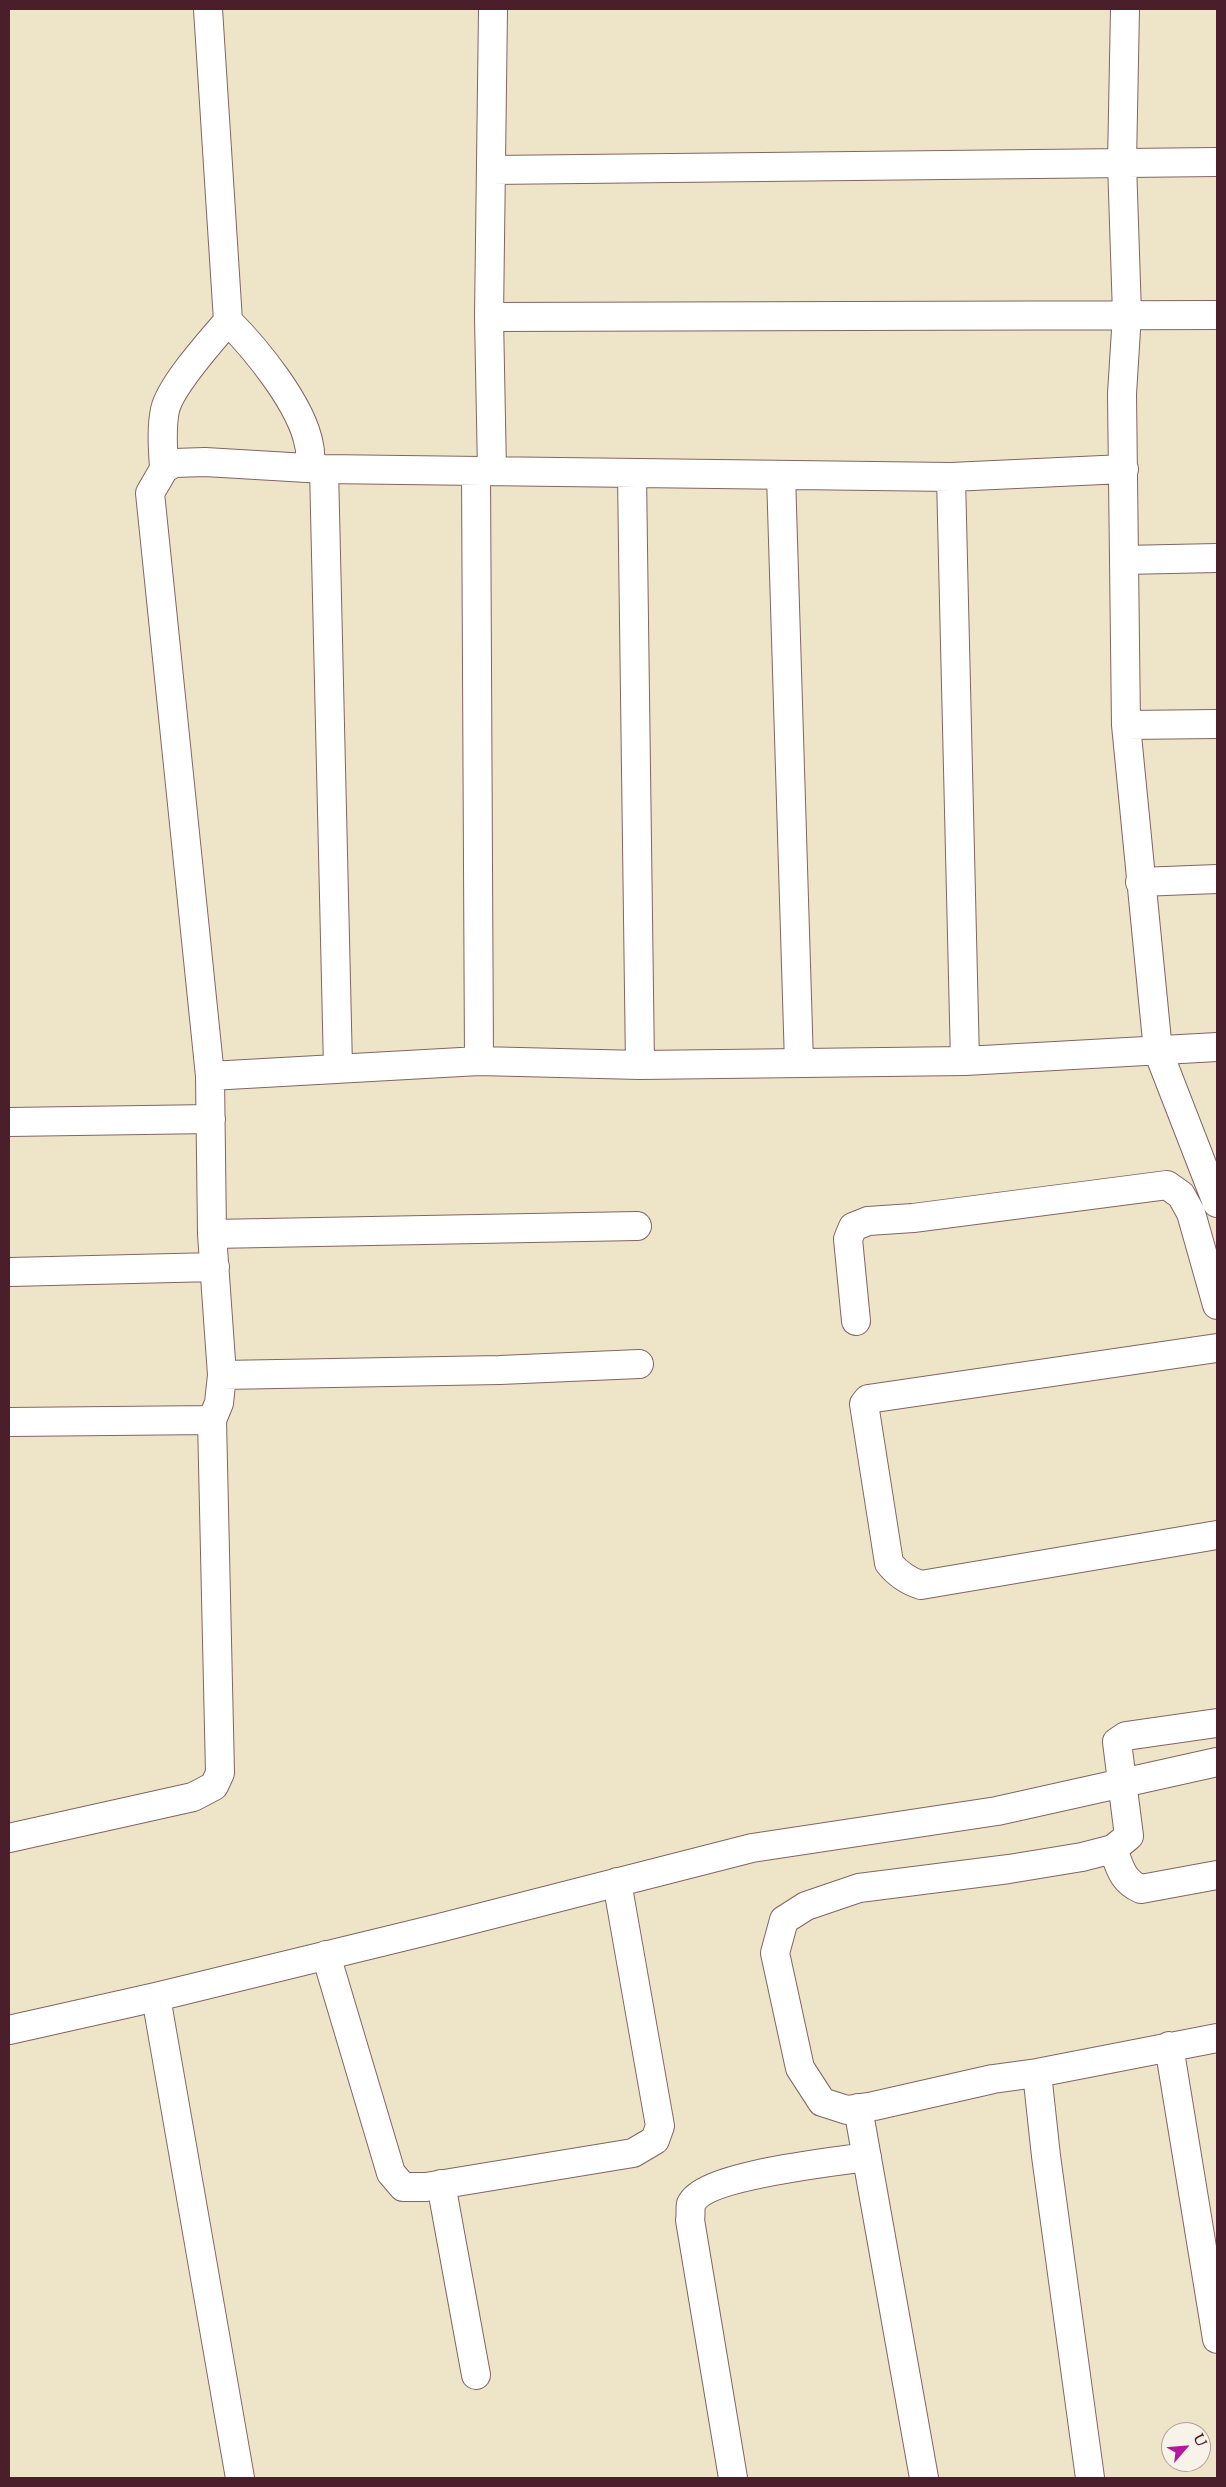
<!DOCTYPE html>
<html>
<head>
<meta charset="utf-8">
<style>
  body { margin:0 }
  #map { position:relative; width:1226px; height:2487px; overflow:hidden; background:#eee5c9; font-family:"Sorts Mill Goudy",serif }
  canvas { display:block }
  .frame { position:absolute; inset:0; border:10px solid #4a1f2b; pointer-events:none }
  .north { position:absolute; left:1161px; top:2422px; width:50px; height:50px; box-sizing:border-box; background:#f7f3e8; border:1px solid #b29e9c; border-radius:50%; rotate:63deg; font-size:14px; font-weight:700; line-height:20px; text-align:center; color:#4a1f2b }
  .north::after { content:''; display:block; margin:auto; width:18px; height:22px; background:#b5179e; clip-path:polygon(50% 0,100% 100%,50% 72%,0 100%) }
</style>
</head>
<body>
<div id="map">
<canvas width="1226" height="2487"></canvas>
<div class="frame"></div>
<div class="north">U</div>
</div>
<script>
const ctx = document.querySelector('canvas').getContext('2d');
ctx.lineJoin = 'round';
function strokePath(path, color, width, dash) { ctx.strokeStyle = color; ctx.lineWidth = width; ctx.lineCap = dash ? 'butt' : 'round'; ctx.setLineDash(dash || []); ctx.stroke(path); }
const minor = new Path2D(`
  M208,9L228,321C256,349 302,405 309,445C311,452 310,460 310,468
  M1125,9L1122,163L1127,314L1122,394L1126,725L1158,1051L1217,1203
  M491,170L1217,162
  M489,317L1217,315
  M164,469C163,449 161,429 165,410C170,386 211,341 228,321
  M324,469L338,1067
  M476,471L479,1061
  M492,471L489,317L493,9
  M632,473L640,1065
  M781,475L799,1063
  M951,477L965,1061
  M1124,560L1217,558
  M1126,725L1217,724
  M1140,882L1217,879
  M210,1076L479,1061L640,1065L965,1061L1217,1047
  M9,1122L211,1119
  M212,1234L637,1226
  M10,1272L215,1267
  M856,1321L848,1239L853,1227L868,1221L913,1218L1167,1185L1181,1195L1191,1213L1217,1305
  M1217,1348L868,1399L864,1404L889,1563C897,1573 908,1581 921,1585L1217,1535
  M639,1364L500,1370L222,1375L212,1234L210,1076L150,493L164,469L174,463L205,462L324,469L951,477L1124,469
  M9,1422L212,1420L219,1403L222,1375
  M9,1838L193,1797L214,1786L220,1773L212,1420
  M1113,1849C1120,1867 1122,1881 1141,1889L1217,1875
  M326,1955L391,2173L403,2187H426L633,2153L655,2140L660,2126L617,1882
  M156,1997L240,2478
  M9,2030L156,1997L439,1928L752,1848L997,1811L1217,1762
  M1169,2046L1217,2339
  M1037,2073L1217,2038
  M858,2108L924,2478
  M441,2184L476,2375
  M733,2478L690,2220C691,2216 690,2208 691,2204C704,2175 834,2162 867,2157
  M1090,2478L1046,2156L1037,2073L993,2079L874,2106L847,2110L822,2102L800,2068L775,1953L784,1920L806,1906L859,1888L1009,1869L1082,1857L1113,1849L1129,1836L1117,1742L1126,1736L1217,1723`);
strokePath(minor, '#836462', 30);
strokePath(minor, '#fff', 28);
</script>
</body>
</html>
